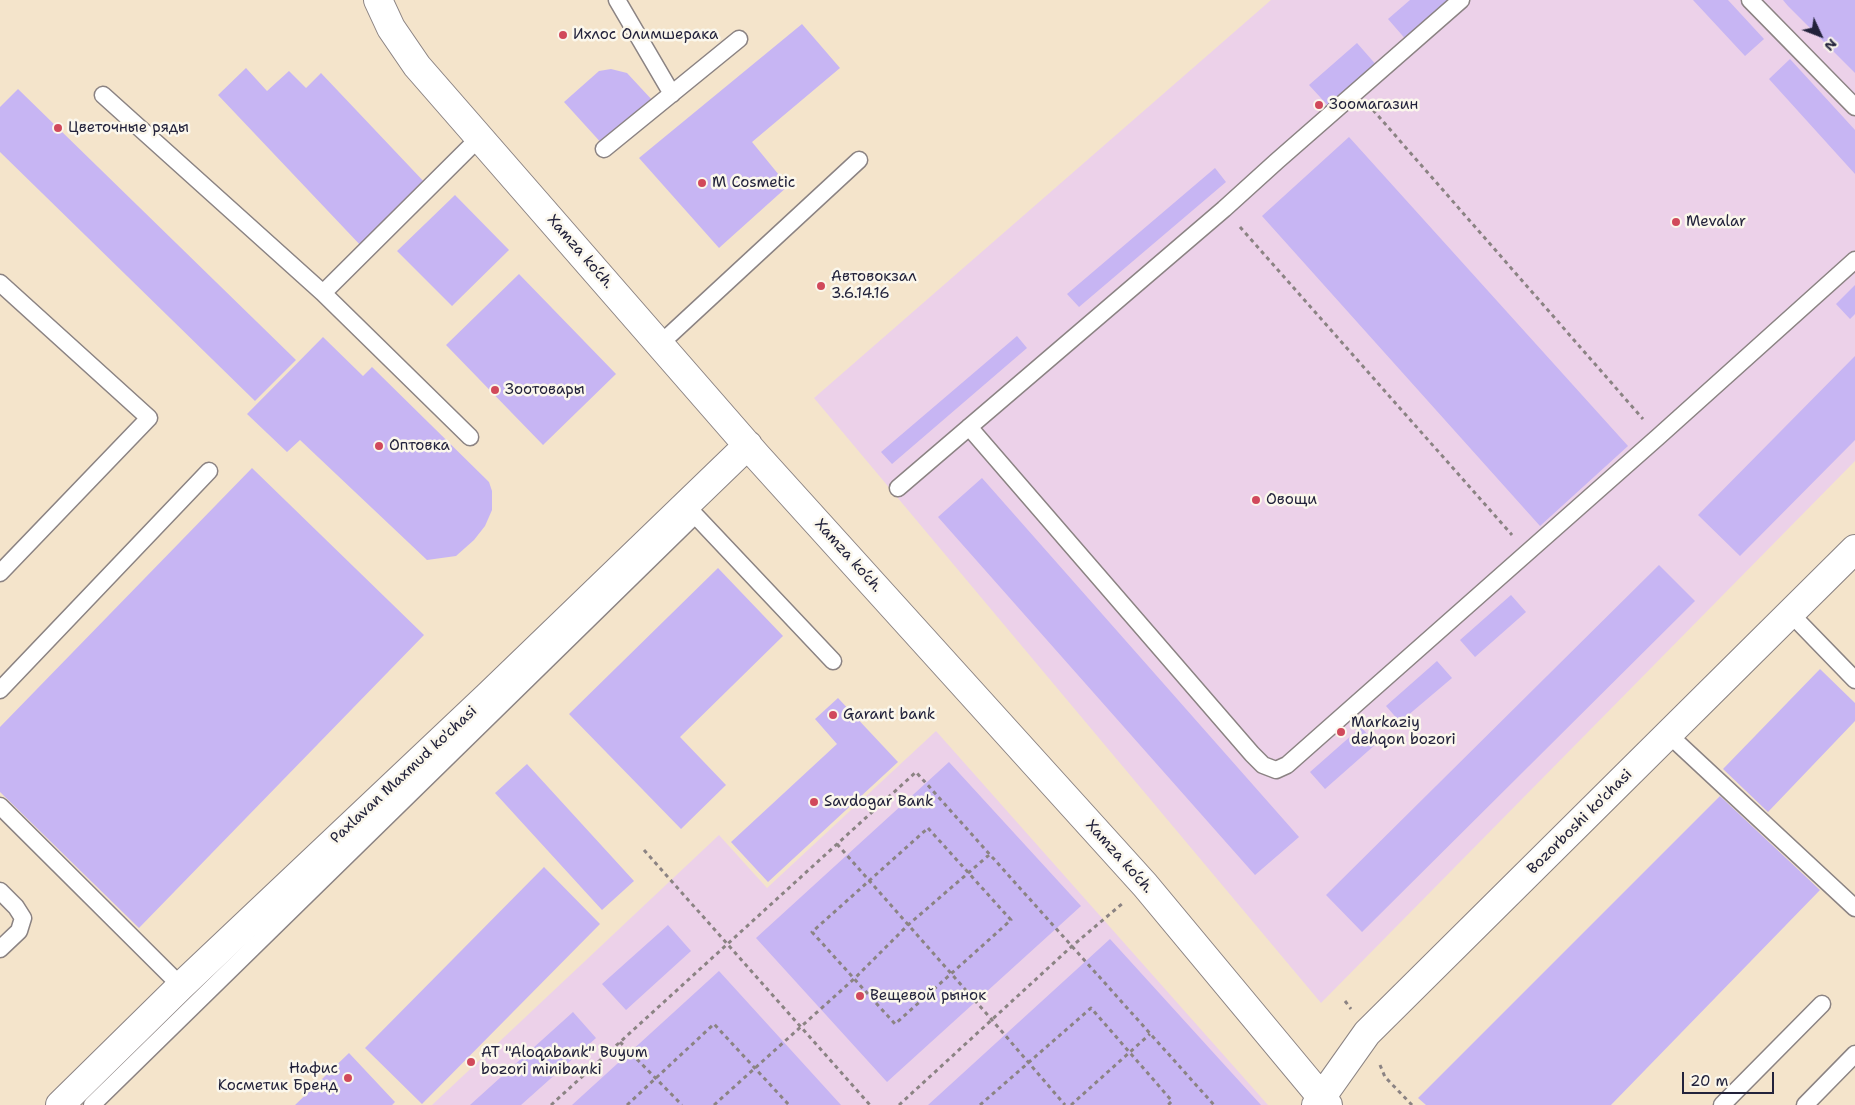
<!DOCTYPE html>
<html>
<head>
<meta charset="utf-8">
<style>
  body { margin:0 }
  #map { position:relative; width:1855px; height:1105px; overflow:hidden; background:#f4e4cb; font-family:"Shantell Sans",sans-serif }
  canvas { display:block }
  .north { position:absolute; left:1795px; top:10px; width:50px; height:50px; -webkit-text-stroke:4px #fbf7ec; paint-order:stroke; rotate:133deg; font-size:14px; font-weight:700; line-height:20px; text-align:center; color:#22223b }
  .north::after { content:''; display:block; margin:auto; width:18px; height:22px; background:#22223b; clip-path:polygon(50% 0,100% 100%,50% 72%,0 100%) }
  .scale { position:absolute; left:1682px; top:1072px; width:92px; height:22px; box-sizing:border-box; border:2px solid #22223b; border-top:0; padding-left:6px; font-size:15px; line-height:18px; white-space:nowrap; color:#22223b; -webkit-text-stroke:4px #fbf7ec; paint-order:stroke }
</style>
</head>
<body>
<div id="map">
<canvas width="1855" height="1105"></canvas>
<div class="north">N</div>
<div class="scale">20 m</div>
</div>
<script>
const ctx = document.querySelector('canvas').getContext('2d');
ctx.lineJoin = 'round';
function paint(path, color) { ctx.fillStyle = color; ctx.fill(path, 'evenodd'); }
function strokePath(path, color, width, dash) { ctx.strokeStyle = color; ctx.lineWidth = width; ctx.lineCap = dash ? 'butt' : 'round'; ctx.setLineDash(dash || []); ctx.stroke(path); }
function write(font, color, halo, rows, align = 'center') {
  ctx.font = font + ' "Shantell Sans",sans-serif'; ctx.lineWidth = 5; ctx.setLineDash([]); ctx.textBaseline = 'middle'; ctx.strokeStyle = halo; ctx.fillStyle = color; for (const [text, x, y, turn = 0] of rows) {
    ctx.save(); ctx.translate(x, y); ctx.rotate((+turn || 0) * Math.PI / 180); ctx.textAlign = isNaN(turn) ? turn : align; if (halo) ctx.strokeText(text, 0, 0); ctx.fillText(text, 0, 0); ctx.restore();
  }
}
const built = new Path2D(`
  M1271,0H1855V461L1321,1003L814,398Z
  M936,731L1268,1105H432L719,835L767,888Z`);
const building = new Path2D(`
  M1410,0H1456L1408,42L1388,19Z
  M1693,0H1728L1764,39L1745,56Z
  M1783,0H1855V73L1788,6Z
  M802,24L840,68L752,142L788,186L719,248L639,158Z
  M1357,43L1378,67L1331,109L1309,85Z
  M1790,59L1855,130V174L1769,79Z
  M246,68L267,91L289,71L306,88L321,73L428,186L363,248L218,95Z
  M611,69L627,73L653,101L604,146L564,102L599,71Z
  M18,89L296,360L255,401L0,152V107Z
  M1349,137L1628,446L1540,526L1262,216Z
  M1215,168L1226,182L1079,307L1067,294Z
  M455,195L509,250L452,306L397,251Z
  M519,274L616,374L543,445L446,345Z
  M1855,285V314L1850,319L1836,304Z
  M1017,336L1027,348L892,464L881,452Z
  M323,337L363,376L372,367L489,482L492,491V510L485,526L474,540L456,556L427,560L300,440L287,452L247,414Z
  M1855,356V440L1740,556L1698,515Z
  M252,468L424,635L139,928L0,792V727Z
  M982,478L1299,837L1255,875L938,517Z
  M1659,565L1695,601L1362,932L1326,895Z
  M718,568L783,636L680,737L726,785L681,829L569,714Z
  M1511,595L1526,612L1475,657L1460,640Z
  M1437,661L1452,678L1400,722L1386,706Z
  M1820,669L1855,703V721L1768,812L1723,769Z
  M838,698L898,762L768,882L731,842L837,744L815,719Z
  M1361,727L1376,744L1325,789L1310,772Z
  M949,762L1081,906L887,1082L756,938Z
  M527,764L634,881L602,910L495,793Z
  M1720,796L1820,890L1611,1105H1426L1418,1098Z
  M544,867L600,924L422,1104L365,1048Z
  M668,925L691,951L626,1010L602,984Z
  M1110,939L1261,1105H928Z
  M719,971L841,1105H572Z
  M573,1012L596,1038L521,1105H470Z
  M349,1053L395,1102L392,1105H295Z`);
const path = new Path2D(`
  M1373,110L1643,419
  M1240,227L1512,535
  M928,828L1011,920L895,1024L812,932Z
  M837,844L992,1020L1065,1105
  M644,850L870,1105
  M1345,1001L1351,1009
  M620,1042L682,1105
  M1380,1065L1385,1077L1412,1105
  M551,1105L916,772L1214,1105
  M627,1105L714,1024L789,1105
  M714,1105L855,978L908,925L989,855
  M899,1105L1071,947L1123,903
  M980,1105L1091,1008L1172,1101L1168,1105
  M1071,1105L1150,1034`);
const lane = new Path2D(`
  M617,0L672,94
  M1750,0L1855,107
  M103,95L323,293L480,137
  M604,149L739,39
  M0,283L149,418L0,573
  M323,293L470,437
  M660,344L859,160
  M969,427L1252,754L1263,765L1276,770L1287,765L1658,437L1855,260
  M898,488L1224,209L1277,161L1461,0
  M695,515L833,661
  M1790,613L1855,680
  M0,690L209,471
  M1668,734L1855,908
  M0,806L181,986
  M0,891L16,907L23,918L19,931L0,949
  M92,1105L693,517
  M1722,1105L1822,1004
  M1805,1105L1855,1054`);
const street = new Path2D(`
  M378,0L391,28L417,66L756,455L1145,885L1328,1105
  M60,1105L181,986L489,695L748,445
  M1316,1105L1367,1033L1855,549`);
const markers = [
  [563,35,5,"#d1495b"],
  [1319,105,5,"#d1495b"],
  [58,128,5,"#d1495b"],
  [702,183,5,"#d1495b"],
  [1676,222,5,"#d1495b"],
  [821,286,5,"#d1495b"],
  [495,390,5,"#d1495b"],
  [379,446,5,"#d1495b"],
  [1256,500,5,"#d1495b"],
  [833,715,5,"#d1495b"],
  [1341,732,5,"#d1495b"],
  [814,802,5,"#d1495b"],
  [860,996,5,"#d1495b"],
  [471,1062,5,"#d1495b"],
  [348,1078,5,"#d1495b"]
];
const poiNames = [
  ["Ихлос Олимшерака",573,35],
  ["Зоомагазин",1329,105],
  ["Цветочные ряды",68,128],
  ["M Cosmetic",712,183],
  ["Mevalar",1686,222],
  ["Автовокзал",831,277],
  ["3.6.14.16",831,294],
  ["Зоотовары",505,390],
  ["Оптовка",389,446],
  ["Овощи",1266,500],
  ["Garant bank",843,715],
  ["Markaziy",1351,723],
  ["dehqon bozori",1351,740],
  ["Savdogar Bank",824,802],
  ["Вещевой рынок",870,996],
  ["AT \"Aloqabank\" Buyum",481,1053],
  ["bozori minibanki",481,1070],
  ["Нафис",338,1069,"right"],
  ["Косметик Бренд",338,1086,"right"]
];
const streetNames = [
  ["Xamza ko‘ch.",580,252,49],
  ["Xamza ko‘ch.",848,556,48],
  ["Paxlavan Maxmud ko'chasi",404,775,-43],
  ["Bozorboshi ko'chasi",1580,822,-45],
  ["Xamza ko‘ch.",1119,857,48]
];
paint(built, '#ecd1e9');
paint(building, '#c7b5f3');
strokePath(lane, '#8b8383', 19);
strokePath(street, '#8b8383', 30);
strokePath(path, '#8b8383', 3, [4, 4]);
strokePath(lane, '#fff', 16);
strokePath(street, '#fff', 28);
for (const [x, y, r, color] of markers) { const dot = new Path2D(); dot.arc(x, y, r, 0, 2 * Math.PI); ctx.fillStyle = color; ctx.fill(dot); strokePath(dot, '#fbf7ec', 2); }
write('15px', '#22223b', '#fbf7ec', poiNames, 'left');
write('15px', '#22223b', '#fbf7ec', streetNames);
</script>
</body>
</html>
